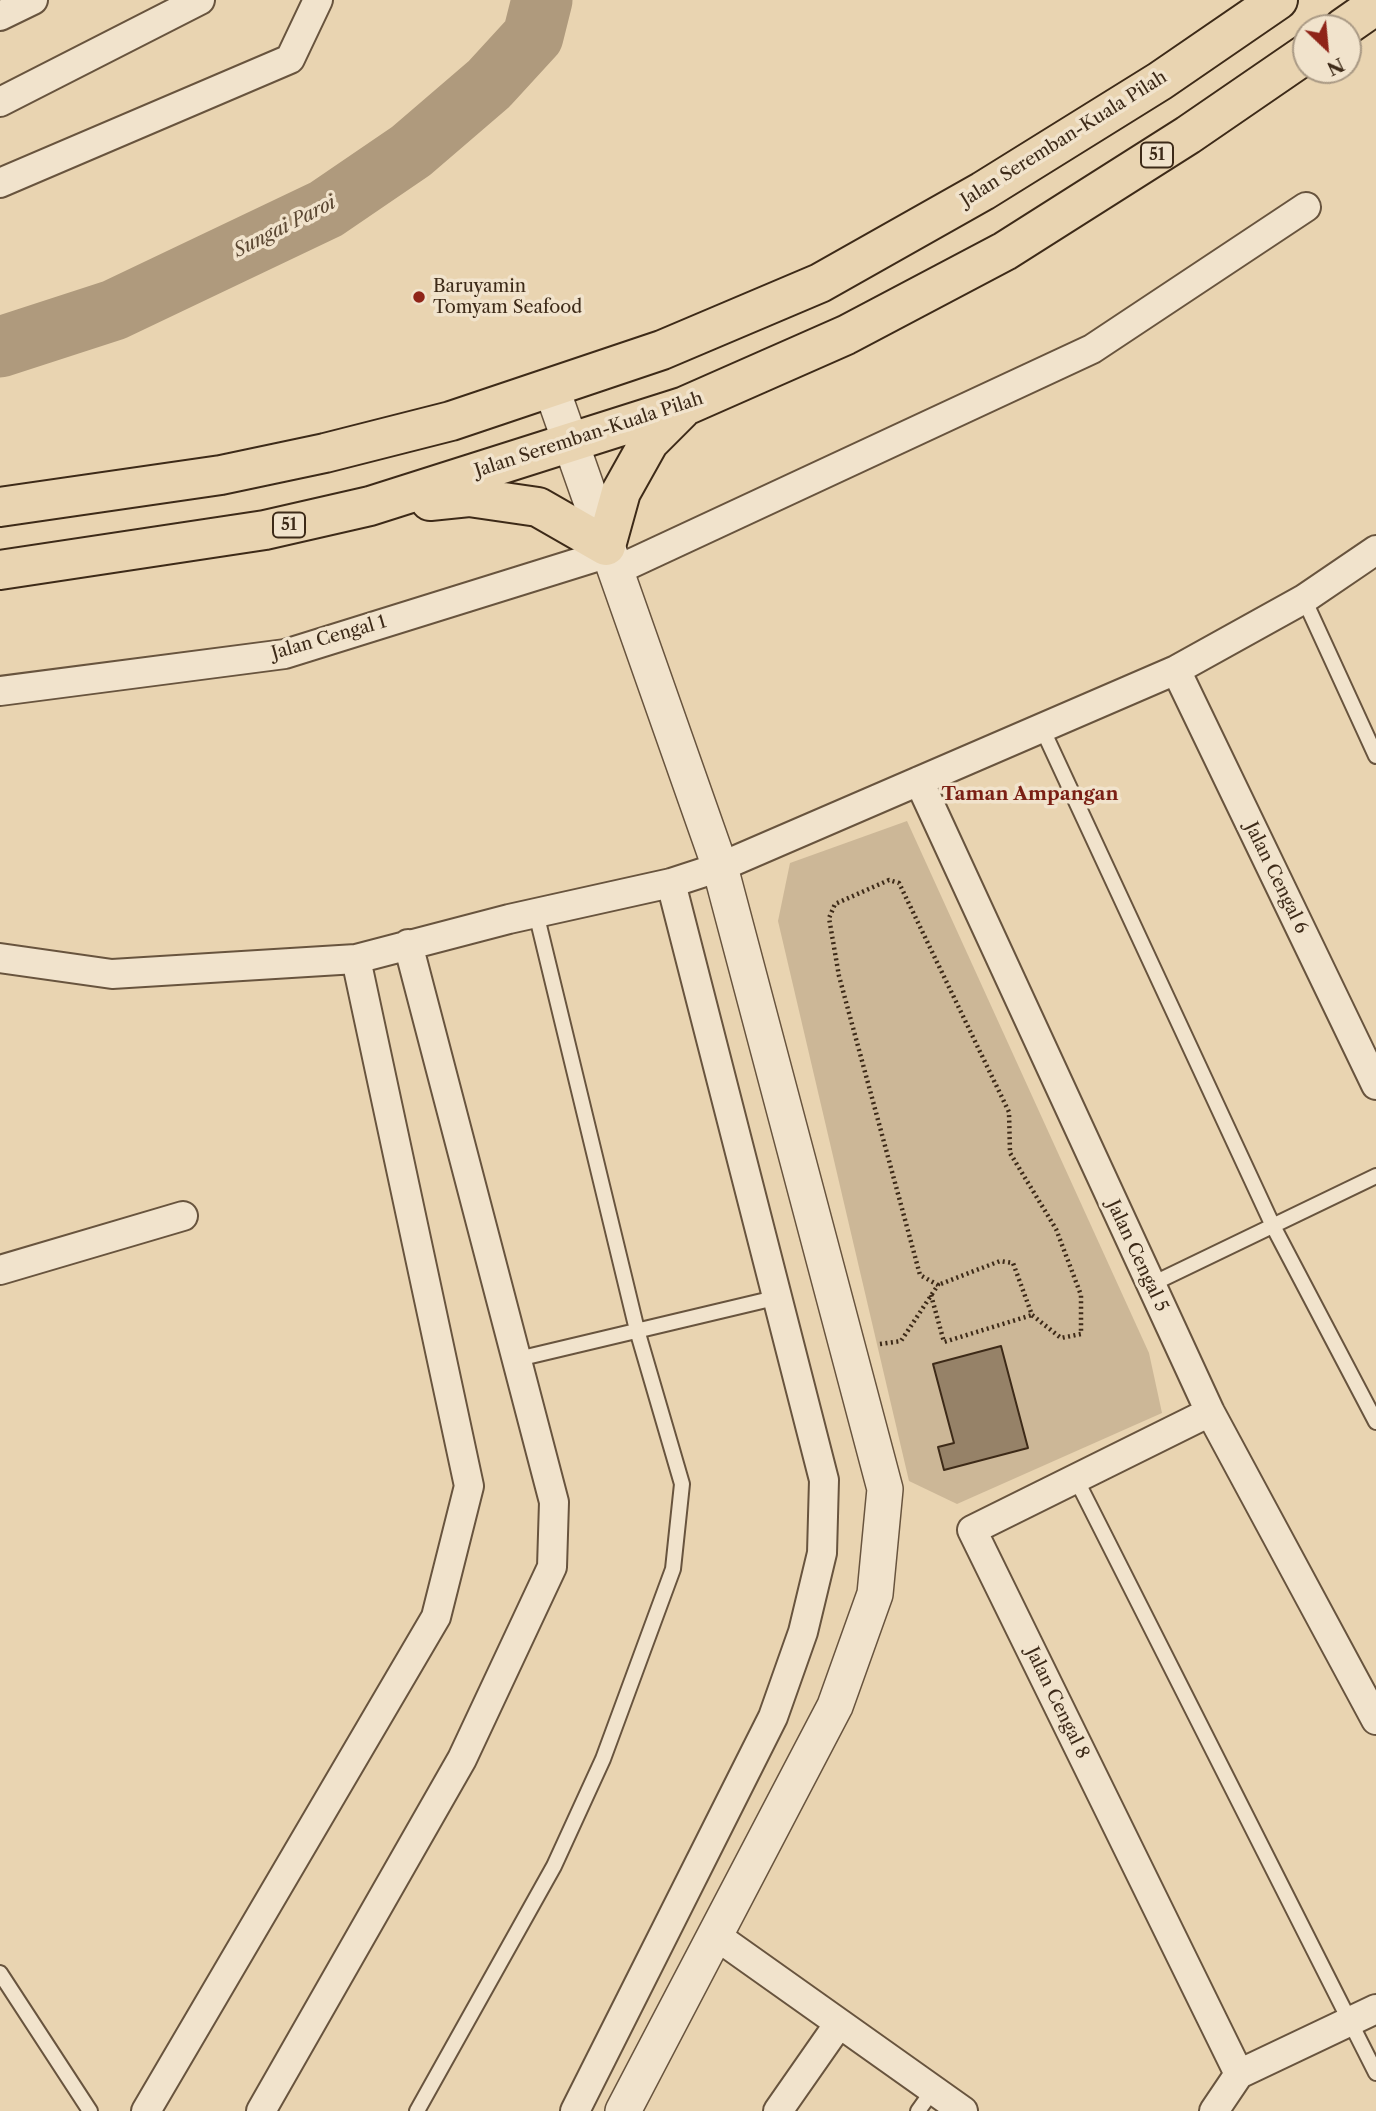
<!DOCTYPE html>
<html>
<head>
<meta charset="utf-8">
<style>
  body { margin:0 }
  #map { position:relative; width:1376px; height:2111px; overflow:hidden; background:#e9d4b1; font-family:"Libre Caslon Text",serif }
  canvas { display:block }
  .north { position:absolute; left:1292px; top:14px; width:70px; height:70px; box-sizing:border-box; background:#f1e3cc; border:2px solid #a99984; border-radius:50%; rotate:154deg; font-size:19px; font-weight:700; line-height:28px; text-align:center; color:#3d2a18 }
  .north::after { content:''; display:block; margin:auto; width:24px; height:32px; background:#8f2418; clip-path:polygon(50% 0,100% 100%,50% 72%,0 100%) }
</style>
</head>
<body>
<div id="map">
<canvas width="1376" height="2111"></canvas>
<div class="north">N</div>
</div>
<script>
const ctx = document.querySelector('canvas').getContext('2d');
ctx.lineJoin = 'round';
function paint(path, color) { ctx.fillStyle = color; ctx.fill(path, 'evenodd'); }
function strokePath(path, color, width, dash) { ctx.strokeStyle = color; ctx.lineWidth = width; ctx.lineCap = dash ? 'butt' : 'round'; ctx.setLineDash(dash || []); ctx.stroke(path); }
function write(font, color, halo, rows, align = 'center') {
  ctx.font = font + ' "Libre Caslon Text",serif'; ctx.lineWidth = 7; ctx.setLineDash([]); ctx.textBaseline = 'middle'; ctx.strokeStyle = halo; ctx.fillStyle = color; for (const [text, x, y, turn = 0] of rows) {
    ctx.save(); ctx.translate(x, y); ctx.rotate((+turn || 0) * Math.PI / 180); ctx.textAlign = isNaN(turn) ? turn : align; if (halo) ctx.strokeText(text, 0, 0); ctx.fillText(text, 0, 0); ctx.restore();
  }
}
const green = new Path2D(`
  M907,821L1149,1353L1162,1413L957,1504L909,1481L778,921L790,863Z`);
const river = new Path2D(`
  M0,347L114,310L326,209L411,151L489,84L533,36L542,0`);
const building = new Path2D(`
  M1001,1346L1028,1448L944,1470L938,1447L954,1443L933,1364Z`);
const path = new Path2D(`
  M931,1295L944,1342L1032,1315
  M880,1344L901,1341L938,1285L920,1275L839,976L829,918L835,904L889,880L899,883L1009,1112L1010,1153L1056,1229L1081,1295V1334L1061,1338L1032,1315L1013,1263L1000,1261L938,1285`);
const service = new Path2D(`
  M1304,599L1376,756
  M1041,726L1273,1226L1376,1422
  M1150,1285L1376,1176
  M518,1359L779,1297
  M1076,1479L1376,2073
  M0,1973L90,2111
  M417,2111L554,1866L603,1759L673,1569L682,1484L637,1330L536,913
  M918,2111L933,2090`);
const minor = new Path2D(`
  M0,16L33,0
  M0,102L200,0
  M0,183L290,59L318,0
  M615,571L1092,349L1306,207
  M1176,670L1376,1085
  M0,691L285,654L609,553
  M919,781L1210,1412L1376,1720
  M0,958L112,974L356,959L509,919L671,883L720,867L1176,670L1304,599L1376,550
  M0,1270L183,1216
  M1210,1412L972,1530L1239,2074L1214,2111
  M715,1935L963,2111
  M1239,2074L1376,2009
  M146,2111L436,1617L469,1486L356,959
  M261,2111L462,1759L552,1567L554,1502L408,944
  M575,2111L773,1717L803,1632L822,1553L824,1480L671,883
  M778,2111L838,2025`);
const tertiary = new Path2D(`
  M551,387L720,867L885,1489L875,1594L835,1706L623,2111`);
const trunk = new Path2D(`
  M1343,28L1376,5
  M430,501L469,497L538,507L606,546L621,492L649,442L681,410
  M0,507L221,475L325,453L451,421L662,350L820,283L983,191L1160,81L1278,0
  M0,570L265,530L370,506L685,406L846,335L1005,251L1188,135L1306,54`);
const markers = [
  [419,297,7,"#8f2418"]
];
const shields = [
  [1157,155,32],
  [289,525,32]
];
const shieldNames = [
  ["51",1157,155],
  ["51",289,525]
];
const streetNames = [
  ["Jalan Seremban-Kuala Pilah",1064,139,-32],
  ["Jalan Seremban-Kuala Pilah",589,435,-18],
  ["Jalan Cengal 1",329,638,-16],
  ["Jalan Cengal 6",1276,878,64],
  ["Jalan Cengal 5",1137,1256,65],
  ["Jalan Cengal 8",1057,1703,64]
];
const poiNames = [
  ["Baruyamin",433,287],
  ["Tomyam Seafood",433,308]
];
const waterNames = [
  ["Sungai Paroi",285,227,-27]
];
const neighbourhoodNames = [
  ["Taman Ampangan",1030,795]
];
paint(green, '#ccb797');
strokePath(river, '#af9a7d', 61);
paint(building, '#968268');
strokePath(building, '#3d2a18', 2);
strokePath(service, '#68543e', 18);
strokePath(minor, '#68543e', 32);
strokePath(tertiary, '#68543e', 38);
strokePath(trunk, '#3d2a18', 42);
strokePath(path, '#3d2a18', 4.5, [2, 3.5]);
strokePath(service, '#f1e3cc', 14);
strokePath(minor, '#f1e3cc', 28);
strokePath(tertiary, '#f1e3cc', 35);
strokePath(trunk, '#e9d4b1', 38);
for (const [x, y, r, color] of markers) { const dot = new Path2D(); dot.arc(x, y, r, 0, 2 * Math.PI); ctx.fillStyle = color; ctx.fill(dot); strokePath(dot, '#f1e3cc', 2.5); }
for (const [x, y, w] of shields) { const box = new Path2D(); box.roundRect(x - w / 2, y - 12.5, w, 25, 5); ctx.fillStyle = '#f1e3cc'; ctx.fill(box); strokePath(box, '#3d2a18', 2); }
write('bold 16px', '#3d2a18', null, shieldNames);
write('18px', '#3d2a18', '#f1e3cc', streetNames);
write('18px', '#3d2a18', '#f1e3cc', poiNames, 'left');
write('italic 19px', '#5a4631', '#f1e3cc', waterNames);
write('bold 19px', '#7a1f14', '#f1e3cc', neighbourhoodNames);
</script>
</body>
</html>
